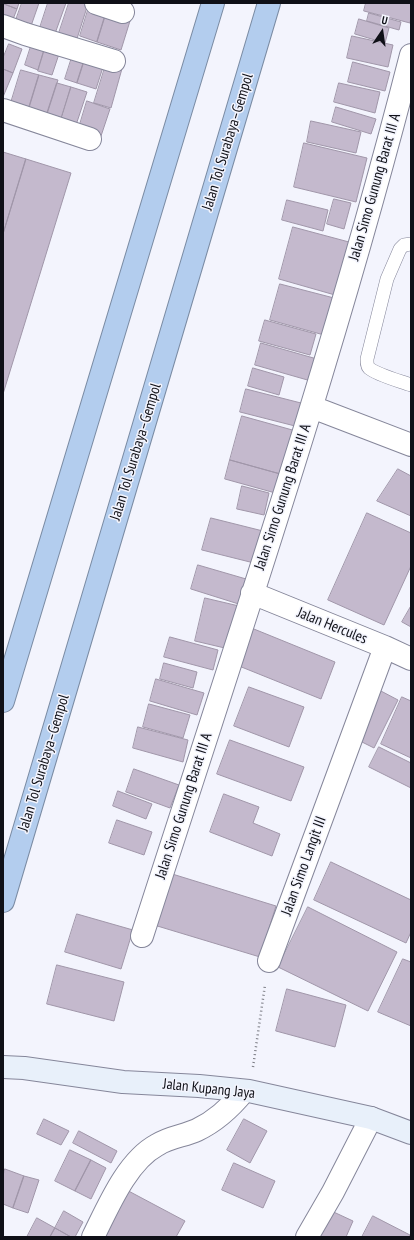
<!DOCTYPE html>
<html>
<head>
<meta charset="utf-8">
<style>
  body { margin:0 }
  #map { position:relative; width:414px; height:1240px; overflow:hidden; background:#f3f4fd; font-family:"PT Sans Narrow",sans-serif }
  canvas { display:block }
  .frame { position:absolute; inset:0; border:4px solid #0f1017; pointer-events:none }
  .north { position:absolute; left:362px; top:12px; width:40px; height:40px; -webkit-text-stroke:3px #f3f4fd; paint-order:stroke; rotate:13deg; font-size:11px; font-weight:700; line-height:16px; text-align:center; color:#0f1017 }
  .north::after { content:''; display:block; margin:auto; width:14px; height:18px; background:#0f1017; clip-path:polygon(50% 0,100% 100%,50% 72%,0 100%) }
</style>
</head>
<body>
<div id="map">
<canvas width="414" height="1240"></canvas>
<div class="frame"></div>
<div class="north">U</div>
</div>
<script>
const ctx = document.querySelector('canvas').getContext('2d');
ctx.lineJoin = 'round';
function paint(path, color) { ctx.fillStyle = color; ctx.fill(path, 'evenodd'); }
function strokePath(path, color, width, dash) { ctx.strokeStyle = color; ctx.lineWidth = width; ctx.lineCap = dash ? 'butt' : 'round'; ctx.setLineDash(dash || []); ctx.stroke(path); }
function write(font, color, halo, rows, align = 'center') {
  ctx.font = font + ' "PT Sans Narrow",sans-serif'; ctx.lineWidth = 3; ctx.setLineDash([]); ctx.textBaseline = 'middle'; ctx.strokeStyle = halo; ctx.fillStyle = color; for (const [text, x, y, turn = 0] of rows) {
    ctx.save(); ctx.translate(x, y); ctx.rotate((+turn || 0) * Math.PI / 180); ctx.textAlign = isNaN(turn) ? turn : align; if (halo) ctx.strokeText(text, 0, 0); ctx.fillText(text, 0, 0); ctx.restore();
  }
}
const building = new Path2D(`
  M5,3H19L17,9L4,4Z
  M22,3H39L31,26L16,20Z
  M48,3H66L52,42L37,37Z
  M69,3H84L88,4L75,45L57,39Z
  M366,3H411V17L410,23L364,11Z
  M4,4L17,9L10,27L3,24V8Z
  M89,7L106,13L97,42L80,36Z
  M106,13L130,21L121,50L97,42Z
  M369,13L401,22L399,30L367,21Z
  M359,19L389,28L385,43L355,34Z
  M352,36L393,45L388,67L347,58Z
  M33,40L46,44L38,70L25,65Z
  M9,44L22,49L13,73L3,69V58Z
  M46,44L61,48L52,75L38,71Z
  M73,54L85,58L77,83L65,79Z
  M85,58L104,64L96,89L77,83Z
  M107,61L123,65L111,108L94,103Z
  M353,62L390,72L385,91L348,82Z
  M3,69L13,73L3,97Z
  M21,70L39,75L28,111L10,106Z
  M39,75L58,80L46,117L28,111Z
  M57,83L71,87L60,121L46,117Z
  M339,83L380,92L375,113L334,102Z
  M71,87L87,92L76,125L61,121Z
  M87,101L110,109L100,139L78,131Z
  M336,107L376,119L371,134L332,122Z
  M311,121L361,132L356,153L307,142Z
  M304,143L367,158L356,202L294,187Z
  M3,152L26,159L3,234Z
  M26,159L71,173L3,394V234Z
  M334,199L351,203L344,229L327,224Z
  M287,200L328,210L323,231L282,220Z
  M293,227L349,242L335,295L279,279Z
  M280,284L334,298L324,335L270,320Z
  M265,320L316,334L310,355L259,341Z
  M261,343L317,359L311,381L255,365Z
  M253,368L284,377L279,395L248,386Z
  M246,389L301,403L295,426L240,412Z
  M242,416L296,431L284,475L230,460Z
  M230,460L284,475L279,494L225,479Z
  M398,469L411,476V516L377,501Z
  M242,486L269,493L264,515L237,509Z
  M367,513L411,533V566L384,625L328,600Z
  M211,518L263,531L254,563L202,550Z
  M198,565L253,581L245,606L191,589Z
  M205,598L239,606L229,649L195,641Z
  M411,606V627L402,622Z
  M249,627L335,662L321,699L234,664Z
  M170,637L218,650L213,670L164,657Z
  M164,663L197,672L193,688L160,679Z
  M156,679L204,693L197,715L150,701Z
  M249,687L304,707L289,747L234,726Z
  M379,690L398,700L374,748L354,738Z
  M402,697L411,701V758L381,744Z
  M149,704L190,715L183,738L143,727Z
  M138,727L188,740L183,762L133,748Z
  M230,740L304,767L291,801L217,774Z
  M379,747L411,763V788L369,767Z
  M134,769L179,785L170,808L126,792Z
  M118,791L152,804L146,819L113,806Z
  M224,794L259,807L253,823L280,834L272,856L210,832Z
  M117,820L152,832L144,855L109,843Z
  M331,862L411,900V932L406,943L314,900Z
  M169,873L276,906L260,957L154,925Z
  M308,907L397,952L368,1011L278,967Z
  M77,914L133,930L121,969L65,952Z
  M403,959L411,962V1026L378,1012Z
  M57,965L124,982L114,1021L47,1004Z
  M287,989L346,1005L335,1047L276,1031Z
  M44,1119L69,1131L61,1145L37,1134Z
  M244,1119L267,1131L250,1163L227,1150Z
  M79,1131L117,1151L111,1163L73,1143Z
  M70,1150L91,1160L75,1191L55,1181Z
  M91,1160L106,1168L91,1199L75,1191Z
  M234,1163L275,1181L263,1208L222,1190Z
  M5,1169L24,1176L13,1208L3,1204V1176Z
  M24,1176L39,1180L28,1213L13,1208Z
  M121,1187L185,1221L176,1237H95Z
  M325,1208L353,1221L346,1237H312Z
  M64,1211L83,1222L75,1237H71L55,1228Z
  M373,1216L410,1235L408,1237H362Z
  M37,1218L55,1228L50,1237H27Z
  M55,1228L71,1237H50Z`);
const path = new Path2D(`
  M253,1067L265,985`);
const lane = new Path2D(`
  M411,244L404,245L400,249L387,279L367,359C367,363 367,366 369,368C377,375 400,381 411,385`);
const street = new Path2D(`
  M96,3L123,12
  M3,26L25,34L114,61
  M3,110L90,139
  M312,407L411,445
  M252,593L385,647L411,659
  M142,936C236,644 335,353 411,55
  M269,961L385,647
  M93,1237C108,1207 127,1161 157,1145C169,1137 184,1136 197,1130C216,1121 231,1107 244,1091
  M307,1237L333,1192L371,1118`);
const secondary = new Path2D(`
  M3,1067L24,1068L123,1082L199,1086L249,1091L371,1118L411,1133`);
const highway = new Path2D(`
  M3,701L213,3
  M3,901L269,3`);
const streetNames = [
  ["Jalan Tol Surabaya–Gempol",228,142,-73],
  ["Jalan Simo Gunung Barat III A",375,187,-74],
  ["Jalan Tol Surabaya–Gempol",136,452,-73],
  ["Jalan Simo Gunung Barat III A",283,497,-72],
  ["Jalan Hercules",332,626,22],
  ["Jalan Tol Surabaya–Gempol",44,763,-73],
  ["Jalan Simo Gunung Barat III A",184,806,-72],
  ["Jalan Simo Langit III",304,866,-70],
  ["Jalan Kupang Jaya",209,1089,6]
];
paint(building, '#c4b9cd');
strokePath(building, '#a096a9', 1);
strokePath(lane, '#85869a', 14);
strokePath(street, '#85869a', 24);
strokePath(secondary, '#85869a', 24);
strokePath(highway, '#7a8ba3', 24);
strokePath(path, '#7c7d85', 2.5, [1, 3]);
strokePath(lane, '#fff', 13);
strokePath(street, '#fff', 22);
strokePath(secondary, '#e8f0fa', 22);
strokePath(highway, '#b3cdee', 22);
write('15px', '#0f1017', '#f3f4fd', streetNames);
</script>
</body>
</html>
